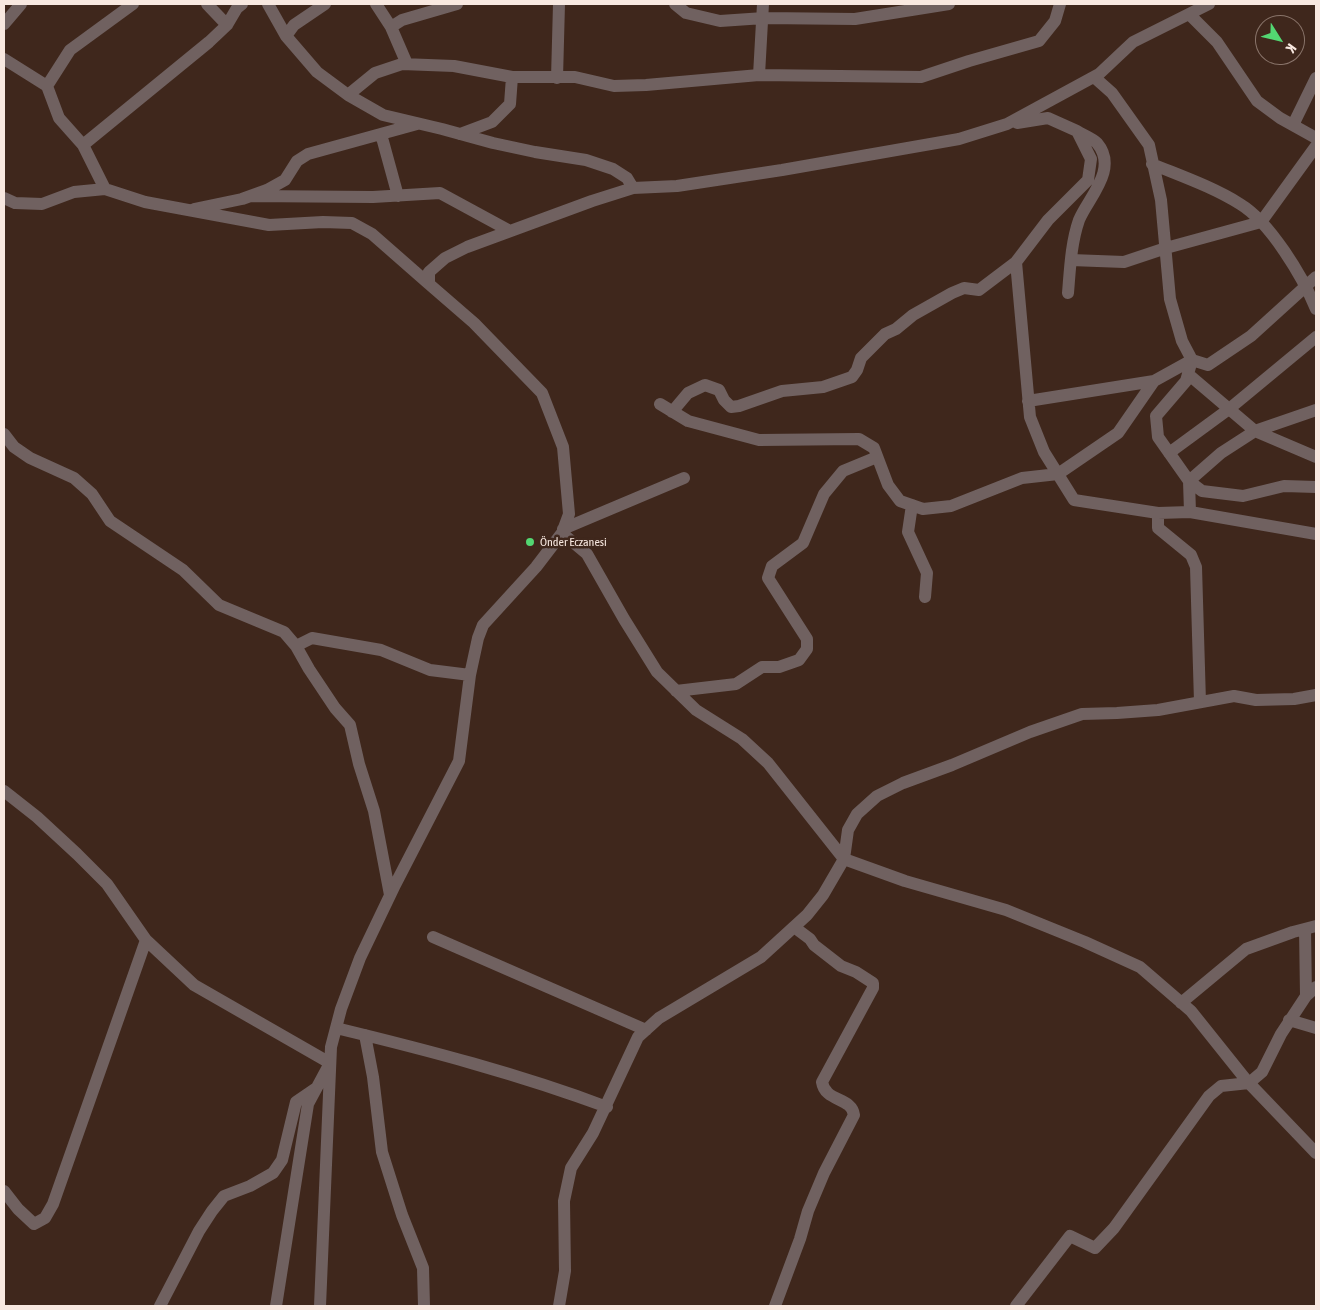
<!DOCTYPE html>
<html>
<head>
<meta charset="utf-8">
<style>
  body { margin:0 }
  #map { position:relative; width:1320px; height:1310px; overflow:hidden; background:#3f271c; font-family:"Asap Condensed",sans-serif }
  canvas { display:block }
  .frame { position:absolute; inset:0; border:5px solid #f8e8e0; pointer-events:none }
  .north { position:absolute; left:1255px; top:15px; width:50px; height:50px; box-sizing:border-box; background:#3f271c; border:1px solid #89746a; border-radius:50%; rotate:126deg; font-size:14px; font-weight:700; line-height:20px; text-align:center; color:#f8e8e0 }
  .north::after { content:''; display:block; margin:auto; width:18px; height:22px; background:#53d672; clip-path:polygon(50% 0,100% 100%,50% 72%,0 100%) }
</style>
</head>
<body>
<div id="map">
<canvas width="1320" height="1310"></canvas>
<div class="frame"></div>
<div class="north">K</div>
</div>
<script>
const ctx = document.querySelector('canvas').getContext('2d');
ctx.lineJoin = 'round';
function strokePath(path, color, width, dash) { ctx.strokeStyle = color; ctx.lineWidth = width; ctx.lineCap = dash ? 'butt' : 'round'; ctx.setLineDash(dash || []); ctx.stroke(path); }
function write(font, color, halo, rows, align = 'center') {
  ctx.font = font + ' "Asap Condensed",sans-serif'; ctx.lineWidth = 5; ctx.setLineDash([]); ctx.textBaseline = 'middle'; ctx.strokeStyle = halo; ctx.fillStyle = color; for (const [text, x, y, turn = 0] of rows) {
    ctx.save(); ctx.translate(x, y); ctx.rotate((+turn || 0) * Math.PI / 180); ctx.textAlign = isNaN(turn) ? turn : align; if (halo) ctx.strokeText(text, 0, 0); ctx.fillText(text, 0, 0); ctx.restore();
  }
}
const minor = new Path2D(`
  M207,4L227,25
  M268,4L286,36L317,72L348,95L383,115L442,129L493,143L535,152L586,160L613,169L627,178L633,188
  M376,4L391,27L407,64
  M675,4L686,13L720,21L764,18L855,19L949,4
  M1189,14L1217,42L1257,101L1280,118L1316,138
  M4,24L21,4
  M391,27L402,20L457,4
  M286,36L294,25L325,4
  M4,59L47,86L70,50L133,4
  M759,75L763,4
  M1094,77L1112,93L1149,145L1161,200L1170,299L1182,341L1192,360L1208,365L1251,336L1316,277
  M557,78L559,4
  M47,86L59,118L83,145L105,189
  M348,95L375,73L402,64L454,66L512,77H575L614,86L646,85L759,75L921,77L969,61L1039,41L1055,21L1060,4
  M1017,123L1048,118L1077,131L1091,159L1088,180L1048,220L1016,262L1030,417L1044,452L1074,500L1158,513L1190,512L1316,534
  M1293,125L1316,78
  M381,134L398,196
  M460,134L492,122L510,104L512,77
  M83,145L209,42L227,25L237,8L242,4
  M1152,164C1181,176 1213,187 1240,204C1270,222 1303,277 1316,309
  M250,196L373,197L440,193L510,231
  M4,198L15,203L42,204L74,192L105,189L145,202L269,225L323,222L352,223L372,234L429,284
  M194,209L242,199L267,190L285,180L297,161L308,154L417,124
  M1071,260L1124,262L1166,248L1261,222L1316,146
  M1068,293C1070,269 1071,243 1079,220C1088,198 1119,169 1097,143C1092,138 1083,135 1077,131
  M1188,374L1255,431L1316,457
  M1028,401L1154,381L1192,360L1186,381L1156,416L1158,437L1189,481L1202,491L1243,496L1284,486L1316,487
  M660,404L688,421L759,440L859,439L874,448L888,485L900,501L923,509L951,506L1022,478L1058,474L1118,433L1154,381
  M672,412L688,393L705,385L719,390L724,400L731,407L739,406L782,391L823,387L852,377L857,370L861,358L885,334L896,329L913,315L952,293L964,288L979,290L1016,262
  M4,434L14,447L30,458L74,478L92,494L110,521L183,570L219,605L284,632L296,646L309,669L335,708L350,725L359,764L374,811L390,895
  M1169,453L1229,409L1316,337
  M912,505L908,532L927,573L925,597
  M1190,512L1189,481L1221,453L1255,431L1316,410
  M1158,513V528L1191,555L1196,567L1200,702
  M563,529L684,478
  M562,533L587,554L624,619L657,672L696,710L742,739L768,763L844,859L905,881L1006,910L1085,942L1140,967L1191,1011L1247,1081L1316,1153
  M296,646L312,638L381,650L430,670L470,675
  M676,691L736,684L762,667H779L799,660L807,649V639L768,578L772,566L803,543L824,494L843,471L877,457
  M4,791L37,817L77,854L107,884L146,940L194,985L330,1063L308,1104L276,1306
  M1305,929L1306,996
  M433,937L646,1030
  M1181,1003L1246,949L1293,932L1316,926
  M1289,1020L1316,1028
  M336,1028C427,1050 519,1074 607,1107
  M365,1035L373,1077L382,1152L402,1215L423,1268L424,1306
  M4,1191L18,1209L34,1224L45,1218L53,1204L146,940
  M160,1306L199,1231L212,1211L224,1196L250,1186L273,1173L282,1160L296,1102L315,1089
  M320,1306L331,1047L341,1009L360,958L395,885L459,761L470,675L478,638L483,625L536,567L562,533L569,514L563,447L542,393L474,323L429,284V272L445,258L467,247L592,201L633,188L677,186L782,170L959,139L1007,124L1099,74L1133,42L1209,4
  M559,1306L565,1271L564,1201L571,1168L593,1133L638,1037L659,1018L761,957L807,915L823,895L844,859L848,830L857,814L877,796L903,783L952,765L1030,732L1082,714L1117,713L1158,710L1234,696L1256,700L1294,699L1316,695
  M775,1306L800,1239L808,1211L824,1173L854,1115C852,1097 825,1102 822,1082L873,988V983L856,972L841,966L814,945L810,939L794,927
  M1016,1306L1070,1236L1095,1248L1114,1228L1209,1096L1221,1086L1249,1083L1262,1072L1281,1034L1306,996L1316,987`);
const markers = [
  [530,542,5,"#53d672"]
];
const poiNames = [
  ["Önder Eczanesi",540,542]
];
strokePath(minor, '#706160', 12);
for (const [x, y, r, color] of markers) { const dot = new Path2D(); dot.arc(x, y, r, 0, 2 * Math.PI); ctx.fillStyle = color; ctx.fill(dot); strokePath(dot, '#3f271c', 2); }
write('12px', '#f8e8e0', '#3f271c', poiNames, 'left');
</script>
</body>
</html>
